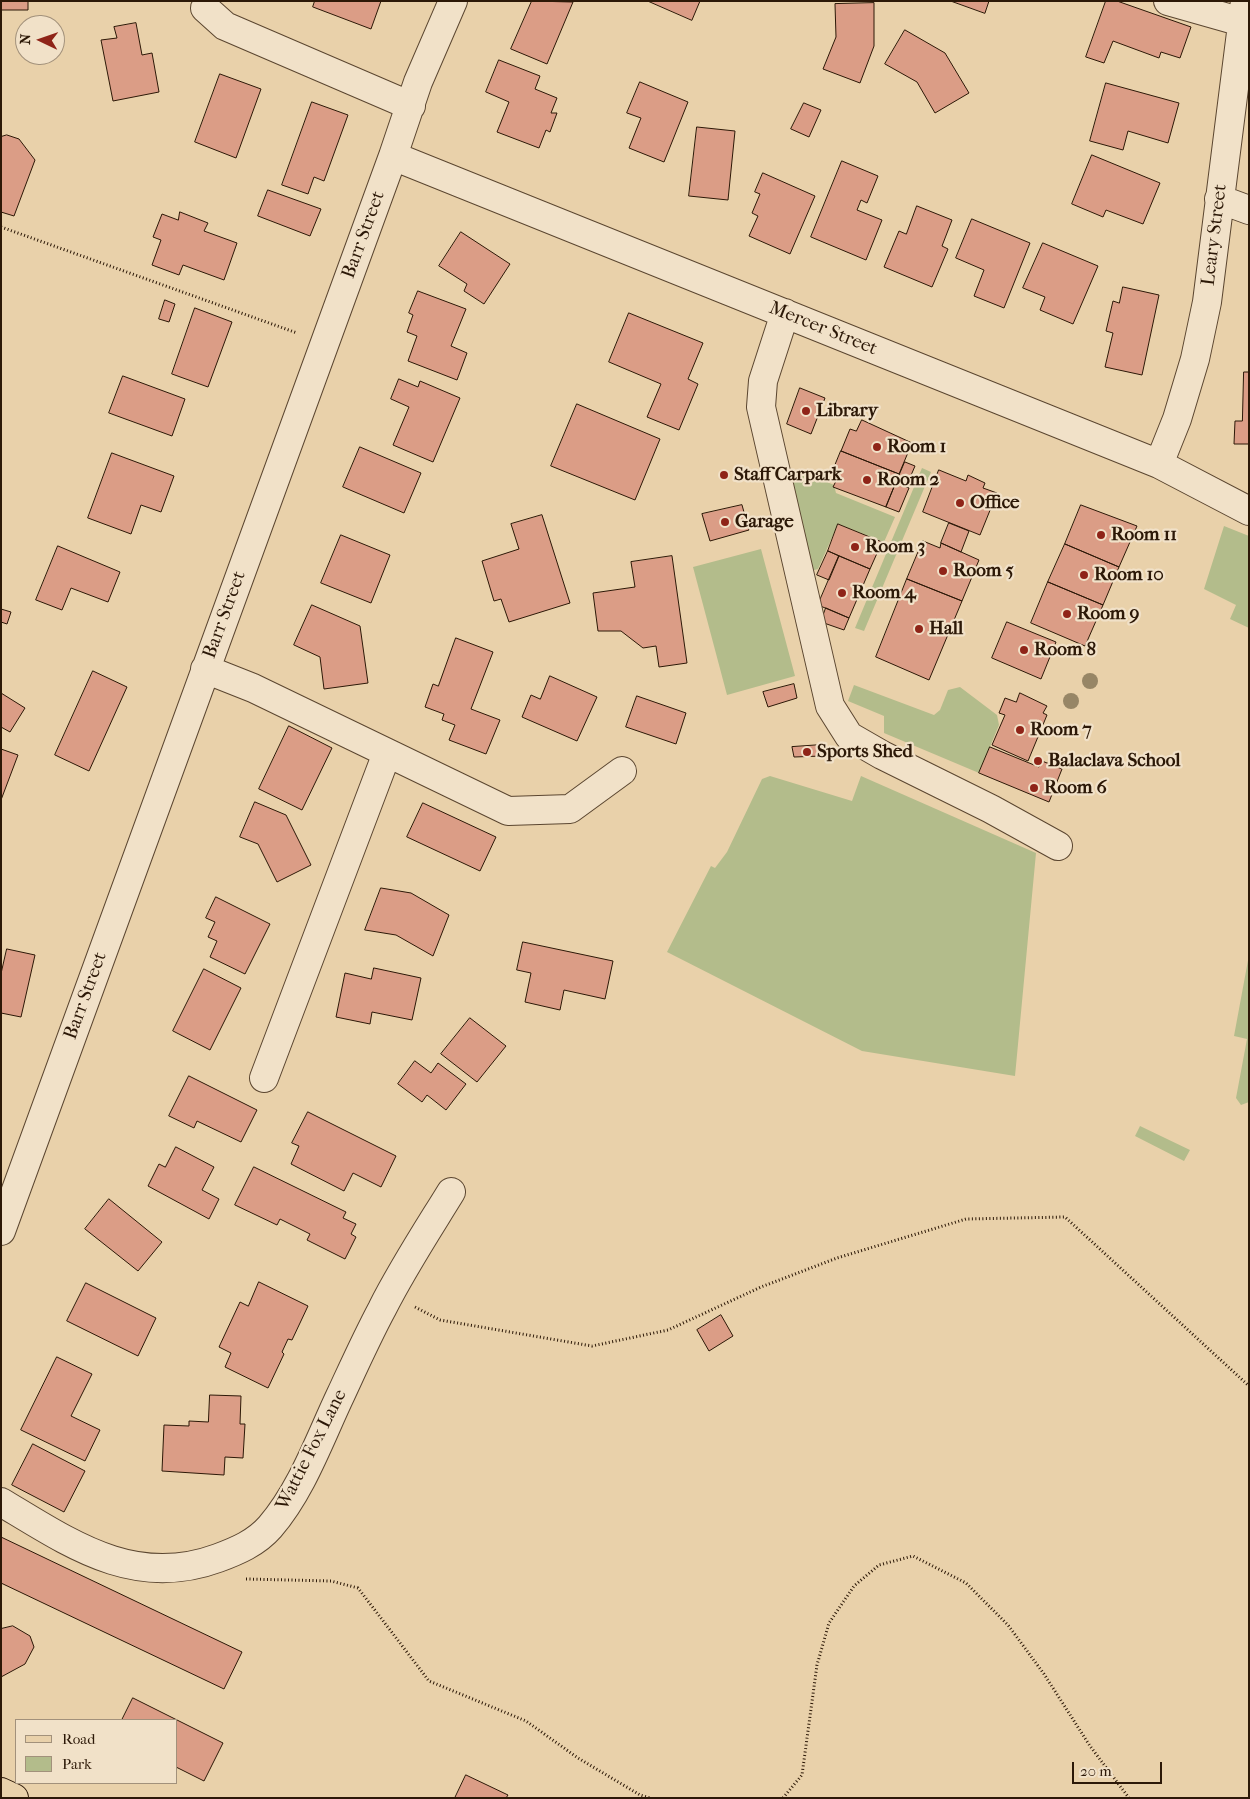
<!DOCTYPE html>
<html>
<head>
<meta charset="utf-8">
<style>
  body { margin:0 }
  #map { position:relative; width:1250px; height:1799px; overflow:hidden; background:#e9d1aa; font-family:"IM FELL French Canon",serif }
  canvas { display:block }
  .frame { position:absolute; inset:0; border:2px solid #2c1807; pointer-events:none }
  .legend { position:absolute; left:15px; top:1719px; width:162px; height:65px; box-sizing:border-box; background:#f1e1c8; border:1px solid #a2917b; margin:0; padding:6px 9px; list-style:none; font-size:15px; color:#2c1807 }
  .legend li { display:flex; align-items:center; gap:10px; height:25px }
  .legend b { width:25px; border:1px solid #a2917b }
  .north { position:absolute; left:15px; top:15px; width:50px; height:50px; box-sizing:border-box; background:#f1e1c8; border:1px solid #a2917b; border-radius:50%; rotate:273deg; font-size:14px; font-weight:700; line-height:20px; text-align:center; color:#2c1807 }
  .north::after { content:''; display:block; margin:auto; width:18px; height:22px; background:#8f2418; clip-path:polygon(50% 0,100% 100%,50% 72%,0 100%) }
  .scale { position:absolute; left:1072px; top:1762px; width:90px; height:22px; box-sizing:border-box; border:2px solid #2c1807; border-top:0; padding-left:6px; font-size:15px; line-height:18px; white-space:nowrap; color:#2c1807; -webkit-text-stroke:4px #f1e1c8; paint-order:stroke }
</style>
</head>
<body>
<div id="map">
<canvas width="1250" height="1799"></canvas>
<div class="frame"></div>
<ul class="legend">
<li><b style="height:6px;background:#e9d1aa"></b>Road</li>
<li><b style="height:14px;background:#b3bc8b"></b>Park</li>
</ul>
<div class="north">N</div>
<div class="scale">20 m</div>
</div>
<script>
const ctx = document.querySelector('canvas').getContext('2d');
ctx.lineJoin = 'round';
function paint(path, color) { ctx.fillStyle = color; ctx.fill(path, 'evenodd'); }
function strokePath(path, color, width, dash) { ctx.strokeStyle = color; ctx.lineWidth = width; ctx.lineCap = dash ? 'butt' : 'round'; ctx.setLineDash(dash || []); ctx.stroke(path); }
function write(font, color, halo, rows, align = 'center') {
  ctx.font = font + ' "IM FELL French Canon",serif'; ctx.lineWidth = 4.5; ctx.setLineDash([]); ctx.textBaseline = 'middle'; ctx.strokeStyle = halo; ctx.fillStyle = color; for (const [text, x, y, turn = 0] of rows) {
    ctx.save(); ctx.translate(x, y); ctx.rotate((+turn || 0) * Math.PI / 180); ctx.textAlign = isNaN(turn) ? turn : align; if (halo) ctx.strokeText(text, 0, 0); ctx.fillText(text, 0, 0); ctx.restore();
  }
}
const green = new Path2D(`
  M922,468L931,472L864,631L855,628Z
  M797,469L834,485L836,493L895,517L884,542L838,524L818,569L807,572L789,489Z
  M1224,526L1249,536V628L1230,619L1236,605L1204,589Z
  M761,549L795,676L727,695L693,567Z
  M854,685L934,715L940,710L948,690L960,687L997,715L999,725L979,773L884,733V716L848,701Z
  M770,776L852,801L861,776L1036,853L1015,1076L862,1051L667,952L711,866L715,868L727,852L762,779Z
  M1249,955V1102L1241,1105L1236,1098L1247,1039L1234,1036Z
  M1140,1126L1190,1150L1184,1161L1135,1136Z`);
const building = new Path2D(`
  M1,1H28V10H1Z
  M315,1H381L371,29L313,7Z
  M532,1L573,2L547,64L511,49Z
  M648,1H700L692,20Z
  M951,1H989L985,13Z
  M1106,1H1117L1191,27L1180,58L1161,52L1159,58L1113,41L1104,63L1086,57Z
  M874,3V46L860,83L823,69L836,37L835,4Z
  M136,23L142,55L152,53L159,92L113,101L101,40L117,38L114,27Z
  M905,30L945,53L969,93L935,113L917,82L885,64Z
  M499,60L540,76L535,89L557,98L551,113H557L550,132L546,130L539,148L497,132L509,102L486,92Z
  M220,74L261,89L236,158L195,142Z
  M640,82L688,102L664,162L629,148L641,118L627,113Z
  M1106,83L1179,103L1168,143L1128,131L1123,150L1090,141Z
  M312,102L348,115L324,181L314,177L308,194L282,185Z
  M804,103L821,110L809,137L791,129Z
  M697,127L735,131L728,200L689,196Z
  M7,135L19,139L35,160L14,216L1,212V137Z
  M1092,155L1160,183L1143,224L1106,210L1103,217L1072,204Z
  M842,161L878,176L867,203L861,200L857,210L882,220L866,260L811,237Z
  M763,173L815,196L790,254L749,236L758,216L752,213L760,194L755,192Z
  M268,190L321,209L310,236L258,216Z
  M917,206L952,220L942,246L948,249L932,287L884,267L899,231L906,234Z
  M180,212L208,223L204,231L237,243L224,280L183,265L179,275L152,265L161,240L153,237L162,214L178,220Z
  M972,219L1030,243L1004,308L974,296L984,270L956,258Z
  M461,232L510,264L484,304L464,291L467,284L439,266Z
  M1043,243L1098,266L1073,324L1040,310L1045,297L1023,288Z
  M1123,287L1159,295L1142,375L1105,367L1113,333L1106,331L1113,301L1119,303Z
  M418,291L466,309L451,346L467,353L457,380L408,361L417,336L407,332L413,315L409,313Z
  M165,300L175,304L169,322L159,319Z
  M195,308L232,322L208,387L172,374Z
  M629,313L703,343L688,379L698,384L679,430L647,417L661,384L609,362Z
  M1244,372H1249V444H1234L1235,421H1242Z
  M123,376L185,399L172,436L109,413Z
  M399,379L418,387L420,381L460,398L433,462L393,445L409,407L391,399Z
  M800,388L825,398L811,434L787,424Z
  M577,404L660,439L635,500L551,466Z
  M862,420L912,443L899,474L841,451L850,429L856,431Z
  M360,447L421,473L404,513L343,487Z
  M841,451L899,474L886,507L833,487L839,475L832,473Z
  M112,453L174,476L161,512L141,505L131,534L88,518Z
  M905,462L915,466L906,487L909,488L899,512L886,507Z
  M939,470L966,481L968,475L985,483L983,488L997,493L980,535L923,512Z
  M742,505L749,530L710,541L702,514Z
  M1081,505L1137,526L1119,567L1065,544Z
  M542,515L570,603L509,622L501,599L494,601L482,561L519,549L511,524Z
  M949,523L969,531L961,552L941,543Z
  M838,524L882,542L870,569L828,551Z
  M341,535L390,555L371,603L321,583Z
  M923,541L940,548L941,543L979,560L962,601L907,579Z
  M1065,544L1119,567L1103,605L1048,582Z
  M58,546L120,572L108,602L71,588L62,610L36,600Z
  M828,551L839,556L829,580L817,575Z
  M672,556L687,663L659,667L656,646L643,648L621,631H598L593,593L635,587L631,562Z
  M839,556L870,569L849,618L818,605Z
  M907,579L962,601L929,680L876,657Z
  M1048,582L1103,605L1085,646L1031,623Z
  M312,605L360,626L368,683L324,689L320,657L294,645Z
  M826,608L849,618L844,630L821,622Z
  M1,609L11,612L7,624L1,622Z
  M1007,622L1056,642L1041,679L992,658Z
  M456,638L493,652L471,709L500,720L486,754L449,740L455,725L442,720L444,714L425,707L433,684L438,686Z
  M93,671L127,687L89,771L55,755Z
  M550,676L597,697L577,741L522,717L531,695L540,699Z
  M794,684L797,698L768,707L763,692Z
  M1,693L25,708L10,732L1,727Z
  M1020,693L1047,706L1043,713L1047,715L1028,761L992,745L1005,715L999,713L1005,698L1016,702Z
  M637,696L686,713L676,744L626,727Z
  M289,726L332,748L302,810L259,789Z
  M821,745L822,756L794,757L792,747Z
  M990,747L1039,767L1042,761L1062,769L1049,802L979,773Z
  M1,749L18,755L1,800Z
  M255,802L286,815L311,865L277,882L258,844L240,837Z
  M423,803L496,837L480,871L407,837Z
  M381,888L411,893L449,915L433,956L396,935L365,930Z
  M216,897L270,924L245,974L210,957L217,941L208,937L215,922L206,918Z
  M523,942L613,961L605,999L564,990L560,1010L525,1002L531,973L517,970Z
  M7,949L35,955L21,1017L1,1013V974Z
  M374,968L421,978L412,1020L372,1012L370,1024L336,1017L345,973L371,979Z
  M204,969L241,988L210,1050L173,1031Z
  M470,1018L506,1046L477,1082L441,1054Z
  M415,1061L431,1073L438,1063L466,1084L446,1110L427,1095L422,1102L398,1084Z
  M189,1076L257,1110L241,1142L197,1121L194,1128L169,1116Z
  M308,1112L396,1156L381,1187L353,1173L344,1191L291,1164L299,1146L292,1143Z
  M176,1147L214,1167L202,1190L219,1199L209,1219L148,1186L159,1164L165,1167Z
  M254,1167L346,1212L343,1218L356,1224L351,1234L356,1237L345,1259L307,1240L310,1234L280,1219L277,1225L235,1205Z
  M109,1199L162,1242L138,1271L85,1229Z
  M259,1282L308,1306L292,1340L288,1339L282,1352L284,1354L268,1388L225,1367L231,1353L219,1347L240,1302L248,1306Z
  M86,1283L156,1318L138,1356L67,1321Z
  M721,1315L733,1336L709,1351L697,1330Z
  M57,1357L92,1374L71,1416L100,1430L85,1461L21,1430Z
  M210,1395L241,1396L240,1424H245L243,1458L225,1457L224,1475L162,1471L164,1425L189,1426V1421L208,1422Z
  M33,1444L85,1471L64,1512L12,1485Z
  M1,1537L242,1652L224,1689L1,1583Z
  M13,1626L30,1636L34,1647L25,1664L1,1677V1629Z
  M133,1698L223,1743L204,1781L176,1767V1720H122Z
  M466,1775L508,1795L506,1798H455Z`);
const path = new Path2D(`
  M1,227L297,333
  M415,1307L440,1320L592,1346L668,1330L761,1287L837,1258L966,1219L1065,1217L1249,1386
  M246,1579L331,1581L358,1588L429,1681L526,1721L578,1758L640,1795L650,1798
  M783,1798L802,1775L817,1665L829,1623L854,1586L879,1565L913,1556L966,1583L1008,1625L1044,1674L1090,1746L1129,1798`);
const minor = new Path2D(`
  M1168,1L1242,22
  M205,8L225,26L411,106
  M393,156L1159,464L1249,511
  M1219,199L1249,210
  M785,313L763,381L761,407L830,706L849,736L882,755L991,809L1058,846
  M1159,464L1177,419L1195,359L1207,302L1245,1
  M205,669L253,688L508,811L570,809L622,771
  M264,1078L387,753
  M1,1231L393,156L418,82L453,1
  M1,1502C71,1544 134,1589 218,1558C237,1551 256,1543 270,1527C302,1490 320,1438 341,1394C354,1366 367,1337 382,1309C402,1269 427,1231 451,1192`);
const major = new Path2D(`
  M1,1792L14,1798`);
const trees = [
  [1090,681],
  [1071,701]
];
const markers = [
  [806,411,5,"#8f2418"],
  [877,447,5,"#8f2418"],
  [724,475,5,"#8f2418"],
  [867,480,5,"#8f2418"],
  [960,503,5,"#8f2418"],
  [725,522,5,"#8f2418"],
  [1101,535,5,"#8f2418"],
  [855,547,5,"#8f2418"],
  [943,571,5,"#8f2418"],
  [1084,575,5,"#8f2418"],
  [842,593,5,"#8f2418"],
  [1067,614,5,"#8f2418"],
  [919,629,5,"#8f2418"],
  [1024,650,5,"#8f2418"],
  [1020,730,5,"#8f2418"],
  [807,752,5,"#8f2418"],
  [1038,761,5,"#8f2418"],
  [1034,788,5,"#8f2418"]
];
const streetNames = [
  ["Barr Street",364,235,-70],
  ["Leary Street",1215,235,-83],
  ["Mercer Street",823,329,22],
  ["Barr Street",225,615,-70],
  ["Barr Street",86,996,-70],
  ["Wattie Fox Lane",312,1450,-63]
];
const poiNames = [
  ["Library",816,411],
  ["Room 1",887,447],
  ["Staff Carpark",734,475],
  ["Room 2",877,480],
  ["Office",970,503],
  ["Garage",735,522],
  ["Room 11",1111,535],
  ["Room 3",865,547],
  ["Room 5",953,571],
  ["Room 10",1094,575],
  ["Room 4",852,593],
  ["Room 9",1077,614],
  ["Hall",929,629],
  ["Room 8",1034,650],
  ["Room 7",1030,730],
  ["Sports Shed",817,752],
  ["Balaclava School",1048,761],
  ["Room 6",1044,788]
];
paint(green, '#b3bc8b');
paint(building, '#db9d86');
strokePath(building, '#2c1807', 1);
strokePath(minor, '#5b4630', 30);
strokePath(major, '#2c1807', 30);
strokePath(path, '#2c1807', 3, [1, 2.5]);
strokePath(minor, '#f1e1c8', 28);
strokePath(major, '#e9d1aa', 28);
ctx.fillStyle = '#978666';
for (const [x, y] of trees) { ctx.beginPath(); ctx.arc(x, y, 8, 0, 2 * Math.PI); ctx.fill(); }
for (const [x, y, r, color] of markers) { const dot = new Path2D(); dot.arc(x, y, r, 0, 2 * Math.PI); ctx.fillStyle = color; ctx.fill(dot); strokePath(dot, '#f1e1c8', 2); }
write('19px', '#2c1807', '#f1e1c8', streetNames);
write('bold 19px', '#2c1807', '#f1e1c8', poiNames, 'left');
</script>
</body>
</html>
